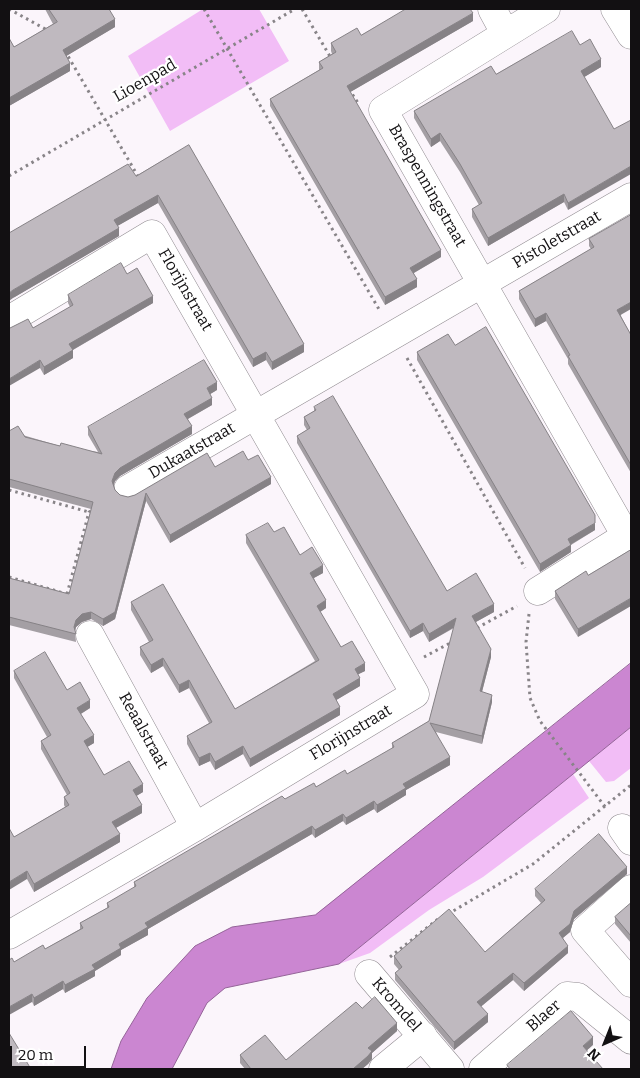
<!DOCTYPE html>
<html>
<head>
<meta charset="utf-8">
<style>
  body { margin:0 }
  #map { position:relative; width:640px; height:1078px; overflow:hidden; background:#fbf5fb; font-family:Bitter,serif }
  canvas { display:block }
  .frame { position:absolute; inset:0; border:10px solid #121012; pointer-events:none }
  .north { position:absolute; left:580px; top:1018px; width:50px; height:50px; -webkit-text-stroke:4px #fff; paint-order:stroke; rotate:224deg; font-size:14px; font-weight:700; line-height:20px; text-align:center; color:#121012 }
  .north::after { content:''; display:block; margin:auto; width:18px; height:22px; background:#121012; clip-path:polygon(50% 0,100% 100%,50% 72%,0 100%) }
  .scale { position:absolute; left:10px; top:1046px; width:76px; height:22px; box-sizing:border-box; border:2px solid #121012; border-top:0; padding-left:6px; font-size:15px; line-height:18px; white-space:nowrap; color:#121012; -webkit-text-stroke:4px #fff; paint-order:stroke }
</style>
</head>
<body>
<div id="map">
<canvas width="640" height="1078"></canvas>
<div class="frame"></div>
<div class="north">N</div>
<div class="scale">20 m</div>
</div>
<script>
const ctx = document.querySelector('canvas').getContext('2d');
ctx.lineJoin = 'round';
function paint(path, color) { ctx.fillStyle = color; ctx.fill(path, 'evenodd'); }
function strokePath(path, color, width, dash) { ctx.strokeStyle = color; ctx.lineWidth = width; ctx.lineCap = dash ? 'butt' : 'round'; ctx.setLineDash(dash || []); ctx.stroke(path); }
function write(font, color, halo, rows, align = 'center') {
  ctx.font = font + ' Bitter,serif'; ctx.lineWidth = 4.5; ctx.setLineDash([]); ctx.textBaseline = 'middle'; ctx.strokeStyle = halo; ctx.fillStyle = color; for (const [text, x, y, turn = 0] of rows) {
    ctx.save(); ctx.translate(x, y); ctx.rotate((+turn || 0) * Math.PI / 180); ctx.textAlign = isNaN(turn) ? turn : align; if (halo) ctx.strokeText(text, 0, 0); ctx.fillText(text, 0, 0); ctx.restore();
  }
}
const green = new Path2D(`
  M203,9H259L289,61L170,131L128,56Z
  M631,727V768L614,781L606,782L589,761Z
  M573,774L589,798L483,877L429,910L370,953L339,964Z`);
const water = new Path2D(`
  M631,663V727L339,964L225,988L207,1003L172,1069H111L121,1041L147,998L195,946L232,927L315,915Z`);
const path = new Path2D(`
  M9,9L47,30
  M204,9L380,311
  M302,9L331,58
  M65,51L139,178
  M349,89L358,103
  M9,176L295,9
  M407,358L525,568
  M9,490L89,512
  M9,577L67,594
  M67,594L89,512L93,510
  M529,614L526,642L530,698L540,721L606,808
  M477,628L517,606
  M424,657L452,642
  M448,914L533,864L631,785
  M390,957L438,919`);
const minor = new Path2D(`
  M492,9L505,33
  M546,9L383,110L626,536L631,533
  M615,9L631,35
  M9,320L152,234L415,694L195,827L9,935
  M128,489L631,197
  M538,591L626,536
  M90,635L195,827
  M622,828L631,841
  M631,889L585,930L631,983
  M369,974L450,1069
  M383,1069L423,1036
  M483,1069L567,996L578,997L631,1040`);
const wall = new Path2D(`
  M45,9H109L115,27L66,56L70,71L9,106V38L14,47L53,24Z
  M473,21L350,92L441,257L414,273L417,287L385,305L270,106V99L319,70V62L332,54L331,51V43L361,35Z
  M580,45L601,67L584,77L568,210L564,202L488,246L472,217V209L479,205L460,172L440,141L431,147L414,118V111L496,74Z
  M189,145L304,352L272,370L266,360L253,367L158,203L117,226L119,236L13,298L136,176Z
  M631,215L621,316L631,335V473L568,364V359L546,321L535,327L519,299V291L591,249L589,246V239Z
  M127,274L153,303L73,350V358L44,375L40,368L33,328L70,307L68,303V295Z
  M455,345L595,530L571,545V552L540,572L417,360V352Z
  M217,390L210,394L212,405L188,419L192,434L120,476L115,481L114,485L115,490L120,495L128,497L135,495L215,467L248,460L271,484L170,543L146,501L115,619L103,626L91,619L82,622L76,627L75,631L76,642L9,625V578L69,594L91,509L9,487V431L60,446L98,452L88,435V427Z
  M314,407L447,591L494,612L476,622L491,657L482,692L492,702L482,744L436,732L450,765L406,790V795L377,813L374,809L346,825L343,821L315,838L312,834L148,929V935L121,950V955L95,971V976L65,993L63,989L34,1006L14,962L45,949L80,929V923L107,908V903L134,888V882L285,799L347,774L392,749V743L429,721L454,628L429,642L423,631L410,638L297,443V436L307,430L304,425V417L314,411Z
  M274,532L300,555L323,573L314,578L326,608L320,612L341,647L365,671L358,674L360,686L336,700L340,715L250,767L243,754L215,770L210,761L199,766L187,744V736L209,723L189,688L179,693L163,666L151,673L140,655V647L149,642L131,610V602L235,709L315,661L246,543V535Z
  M588,575L578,637L555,599V591Z
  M14,671L67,690L90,708L81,714L94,743L87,747L104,775L143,792L136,796L142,813L116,828L120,842L34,892L27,879L14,837L65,807L64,805V797L67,795L41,749V741L47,737L14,678Z
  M627,874L574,919L570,932L563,938L568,953L524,991L513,980L481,1006L488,1022L454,1050L395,980V973L399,970L394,964V956L485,952L541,903L535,896V889Z
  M631,903V943L615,924V917Z
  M362,1008L397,1031L372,1053V1059L368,1064L362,1069H245L240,1063V1055L286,1060Z`);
const shadedWall = new Path2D(`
  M473,13V21L347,94V86Z
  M115,19V27L63,58V50Z
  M601,59V67L581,79V71Z
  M70,63V71L9,106V98Z
  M440,133V141L431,147V139Z
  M631,166V174L568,210V203Z
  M564,194V202L488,246V238Z
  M158,195V203L114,228V220Z
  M119,228V236L13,298L9,301V293L13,290Z
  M441,250V257L410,275V268Z
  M417,279V287L385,305V297Z
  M153,296V303L69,352V344Z
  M631,302V309L617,317V310Z
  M546,313V321L535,327V319Z
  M304,344V352L272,370V362Z
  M73,350V358L44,375V367Z
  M266,352V360L253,367V359Z
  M40,360V368L9,386V379Z
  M217,382V390L207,396V388Z
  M212,398V405L184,421V414Z
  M192,426V434L120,476L115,481L112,489V481L115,473L120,468Z
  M271,477V484L170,543V535Z
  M146,493V501L115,619L103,626V619Z
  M595,523V530L568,546V539Z
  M571,545V552L540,572V564Z
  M323,565V573L310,580V573Z
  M631,598V606L578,637V629Z
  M326,600V608L317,614V606Z
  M494,604V612L472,624V616Z
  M91,612V619L82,622L76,627L74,634V627L76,620L82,614Z
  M456,618V626L429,642V634Z
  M423,623V631L410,638V631Z
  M491,649V657L480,699V691Z
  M163,658V666L151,673V665Z
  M365,663V671L355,676V669Z
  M360,678V686L333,702V694Z
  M189,680V688L179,693V685Z
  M492,695V702L482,744V736Z
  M90,700V708L77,716V708Z
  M340,707V715L250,767V759Z
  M94,735V743L84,749V741Z
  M243,746V754L215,770V762Z
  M210,753V761L199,766V758Z
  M450,757V765L406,790V795L377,813V805L403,784Z
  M143,784V792L133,798V790Z
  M374,801V809L346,825V818Z
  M142,805V813L112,830V822Z
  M343,814V821L315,838V830Z
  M312,826V834L148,929V935L121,950V955L95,971V976L65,993V985L145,923Z
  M120,834V842L34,892V884Z
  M627,867V874L574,919L570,932L559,941V933L574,911Z
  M27,871V879L9,890V882Z
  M568,946V953L524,991V983Z
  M513,973V980L477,1010V1002Z
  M63,981V989L34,1006V998Z
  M32,994V1002L9,1015V1007Z
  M488,1014V1022L454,1050V1042Z
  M397,1023V1031L372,1053V1059L368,1064L362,1069H353L368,1048Z
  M593,1037V1045L583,1054V1046Z`);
const building = new Path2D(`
  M49,9H109L115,19L63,50L70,63L9,98V38L14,47L57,22Z
  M406,9H470L473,13L347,86L441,250L410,268L417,279L385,297L270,99L323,68L319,62L336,52L331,43L357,28L361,35Z
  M572,31L580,45L590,39L601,59L581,71L614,129L631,120V166L568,203L564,194L488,238L472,209L482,203L460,164L440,133L431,139L414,111L491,66L496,74Z
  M189,145L304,344L272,362L266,352L253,359L158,195L114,220L119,228L13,290L9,293V233L128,164L136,176Z
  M631,215V302L617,310L631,335V465L568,356L570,355L546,313L535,319L519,291L594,247L589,239Z
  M121,263L127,274L137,268L153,296L69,344L73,350L44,367L40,360L9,379V327L10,328L28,319L33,328L73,305L68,295Z
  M486,327L595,515V523L568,539L571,545L540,564L417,352L448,334L455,345Z
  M204,360L217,382L207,388L212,398L184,414L192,426L120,468L115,473L112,481L115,490L120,495L128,497L135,495L207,453L215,467L243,451L248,460L258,455L271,477L170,535L146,493L115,612L103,619L91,612L82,614L76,620L74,627L76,634L9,617V578L69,594L93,502L9,479V431L18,426L25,437L60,446L61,443L102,454L88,427Z
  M333,396L447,591L476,573L494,604L472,616L491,649L480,691L492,695L482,736L430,723L450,757L403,784L406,788L377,805L374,801L346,818L343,814L315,830L312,826L145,923L148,927L119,944L121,948L92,965L95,969L65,985L63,981L34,998L32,994L9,1007V960L12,958L14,962L43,945L45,949L83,928L80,923L109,907L107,903L136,886L134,882L282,796L285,799L314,783L316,787L345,770L347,774L394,747L392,743L429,721L456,618L429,634L423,623L410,631L297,436L310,428L304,417L316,410L314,407Z
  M268,523L274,532L284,527L300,555L312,547L323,565L310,573L326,600L317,606L341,647L352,641L365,663L355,669L360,678L333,694L340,707L250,759L243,746L215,762L210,753L199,758L187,736L212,722L189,680L179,685L163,658L151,665L140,647L153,640L131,602L163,584L235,709L319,660L246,535Z
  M631,550V598L578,629L555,591L586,571L588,575Z
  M45,652L67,690L80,682L90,700L77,708L94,735L84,741L104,775L129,761L143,784L133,790L142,805L112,822L120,834L34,884L27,871L9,882V828L14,837L69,805L64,797L70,793L41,741L51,735L14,671Z
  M599,834L627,867L574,911L570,924L559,933L568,946L524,983L513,973L477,1002L488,1014L454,1042L395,973L402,967L394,956L449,909L485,952L545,900L535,889Z
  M631,903V936L615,917Z
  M375,997L397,1023L368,1048L372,1051L368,1056L353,1069H251L240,1055L265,1035L286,1060L356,1002L362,1008Z
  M571,1011L593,1037L583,1046L603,1069H510L507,1065Z
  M9,1033L31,1069H9Z`);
const streetNames = [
  ["Lioenpad",145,81,-30],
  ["Braspenningstraat",427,186,60],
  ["Pistoletstraat",557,240,-30],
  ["Florijnstraat",185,290,60],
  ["Dukaatstraat",192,451,-30],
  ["Reaalstraat",143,731,61],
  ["Florijnstraat",351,733,-31],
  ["Kromdel",396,1005,49],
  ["Blaer",544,1016,-41]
];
paint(green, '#f2bdf6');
paint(water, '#cb86d1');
strokePath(water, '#946398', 1);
strokePath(minor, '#918c91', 29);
strokePath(path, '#888488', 3, [2.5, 4]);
strokePath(minor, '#fff', 28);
paint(wall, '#a49fa4');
paint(shadedWall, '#868286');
paint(building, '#bfb9bf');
strokePath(building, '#868286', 1);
write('16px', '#121012', '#fff', streetNames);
</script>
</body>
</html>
